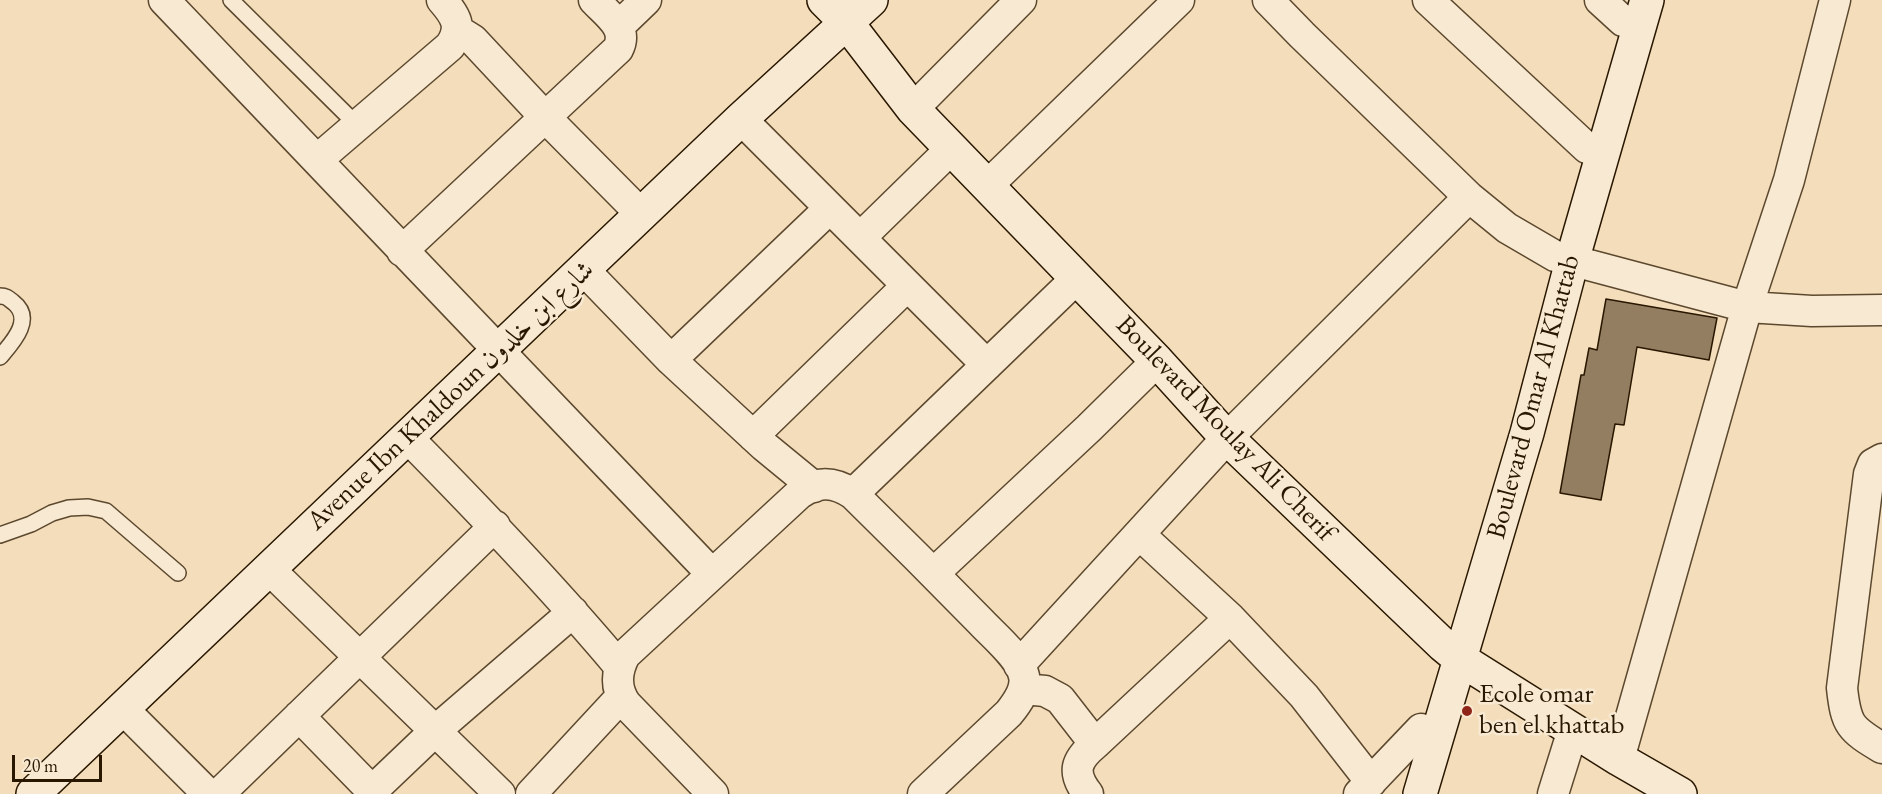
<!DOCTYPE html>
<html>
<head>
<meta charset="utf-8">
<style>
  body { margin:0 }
  #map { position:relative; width:1882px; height:794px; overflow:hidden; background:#f4ddba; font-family:"EB Garamond",serif }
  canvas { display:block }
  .scale { position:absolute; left:12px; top:755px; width:90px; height:27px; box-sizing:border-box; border:3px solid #291700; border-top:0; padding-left:8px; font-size:18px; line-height:21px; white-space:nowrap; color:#291700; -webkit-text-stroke:4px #f8e9d2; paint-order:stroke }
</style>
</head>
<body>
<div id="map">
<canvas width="1882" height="794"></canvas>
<div class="scale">20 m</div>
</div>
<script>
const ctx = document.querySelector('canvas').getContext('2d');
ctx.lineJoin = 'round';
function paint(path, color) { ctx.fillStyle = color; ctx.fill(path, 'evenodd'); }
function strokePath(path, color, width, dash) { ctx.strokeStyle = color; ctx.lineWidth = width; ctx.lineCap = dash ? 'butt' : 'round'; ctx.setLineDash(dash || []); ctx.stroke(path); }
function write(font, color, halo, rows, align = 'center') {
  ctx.font = font + ' "EB Garamond",Amiri,serif'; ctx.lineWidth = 5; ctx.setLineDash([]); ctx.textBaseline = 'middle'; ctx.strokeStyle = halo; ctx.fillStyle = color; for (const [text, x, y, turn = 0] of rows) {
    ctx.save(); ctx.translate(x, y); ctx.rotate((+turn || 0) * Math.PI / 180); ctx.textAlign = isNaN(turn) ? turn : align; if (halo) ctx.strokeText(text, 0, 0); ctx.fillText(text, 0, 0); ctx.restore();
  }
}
const building = new Path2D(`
  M1606,299L1717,318L1709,360L1637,347L1624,425L1615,424L1601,500L1560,493L1581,375H1584L1589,348L1597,350Z`);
const lane = new Path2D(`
  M231,0L358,126
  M0,296C6,296 8,298 13,302C35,319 12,343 0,357
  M0,535L31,524L52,513L69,508L88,507L106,511L178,573`);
const street = new Path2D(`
  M164,0L712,574
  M1268,0L1302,35L1469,197L1507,228L1555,256L1747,307L1812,311L1882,310
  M1428,0L1587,148
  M1600,0L1623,21
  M619,26L646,0
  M457,30L473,40L544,116L642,215
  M913,109L1021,0
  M741,119L987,365
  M317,160L450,46C463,27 456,16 442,0
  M987,186L1179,0
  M860,238L951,149
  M402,251L618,49C629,28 607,14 594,0
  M584,270L671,360L764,446L814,487
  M671,360L830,208
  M753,436L907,286
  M407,437C480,511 552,586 619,666
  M1882,459L1873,464L1869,474L1842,688C1846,725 1850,729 1882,748
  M853,494L1077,278
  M1139,534L1230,618L1304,696L1371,782
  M269,569L500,794
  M934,573L1089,428L1157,361
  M1019,665L1227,438L1469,197
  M1024,689L1045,691L1060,699L1095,744C1076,760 1071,772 1088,794
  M124,710L208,794
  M299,716L375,794
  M1095,744L1230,618
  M1619,759L1747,307L1789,180L1835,0
  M372,791L435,731L573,612
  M219,794L495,526
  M531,794L621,697
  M713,794L626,704C615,688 616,672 625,655L799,494C818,480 835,482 853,494C896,536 939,579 981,622C994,636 1020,657 1024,676C1027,690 1017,703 1009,713L923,794
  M1359,794L1421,729
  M1553,794L1573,730`);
const secondary = new Path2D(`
  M824,0L847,23L913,109L1157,361L1227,438L1443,645L1460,659L1619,759L1680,794
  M33,794L741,119L871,0
  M1420,794L1527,433L1572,261L1647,0`);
const markers = [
  [1467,711,6,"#8f2418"]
];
const streetNames = [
  ["Avenue Ibn Khaldoun شارع ابن خلدون",451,396,-43],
  ["Boulevard Omar Al Khattab",1534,397,-75],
  ["Boulevard Moulay Ali Cherif",1225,429,46]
];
const poiNames = [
  ["Ecole omar",1479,695],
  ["ben el khattab",1479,726]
];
paint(building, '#937e61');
strokePath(building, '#291700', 1.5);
strokePath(lane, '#5c482e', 18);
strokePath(street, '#5c482e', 33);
strokePath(secondary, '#291700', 36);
strokePath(lane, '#f8e9d2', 15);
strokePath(street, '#f8e9d2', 30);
strokePath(secondary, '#f8e9d2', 33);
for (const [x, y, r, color] of markers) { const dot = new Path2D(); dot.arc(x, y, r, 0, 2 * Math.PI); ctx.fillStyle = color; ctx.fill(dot); strokePath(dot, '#f8e9d2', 2); }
write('27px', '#291700', '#f8e9d2', streetNames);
write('27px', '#291700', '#f8e9d2', poiNames, 'left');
</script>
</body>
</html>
